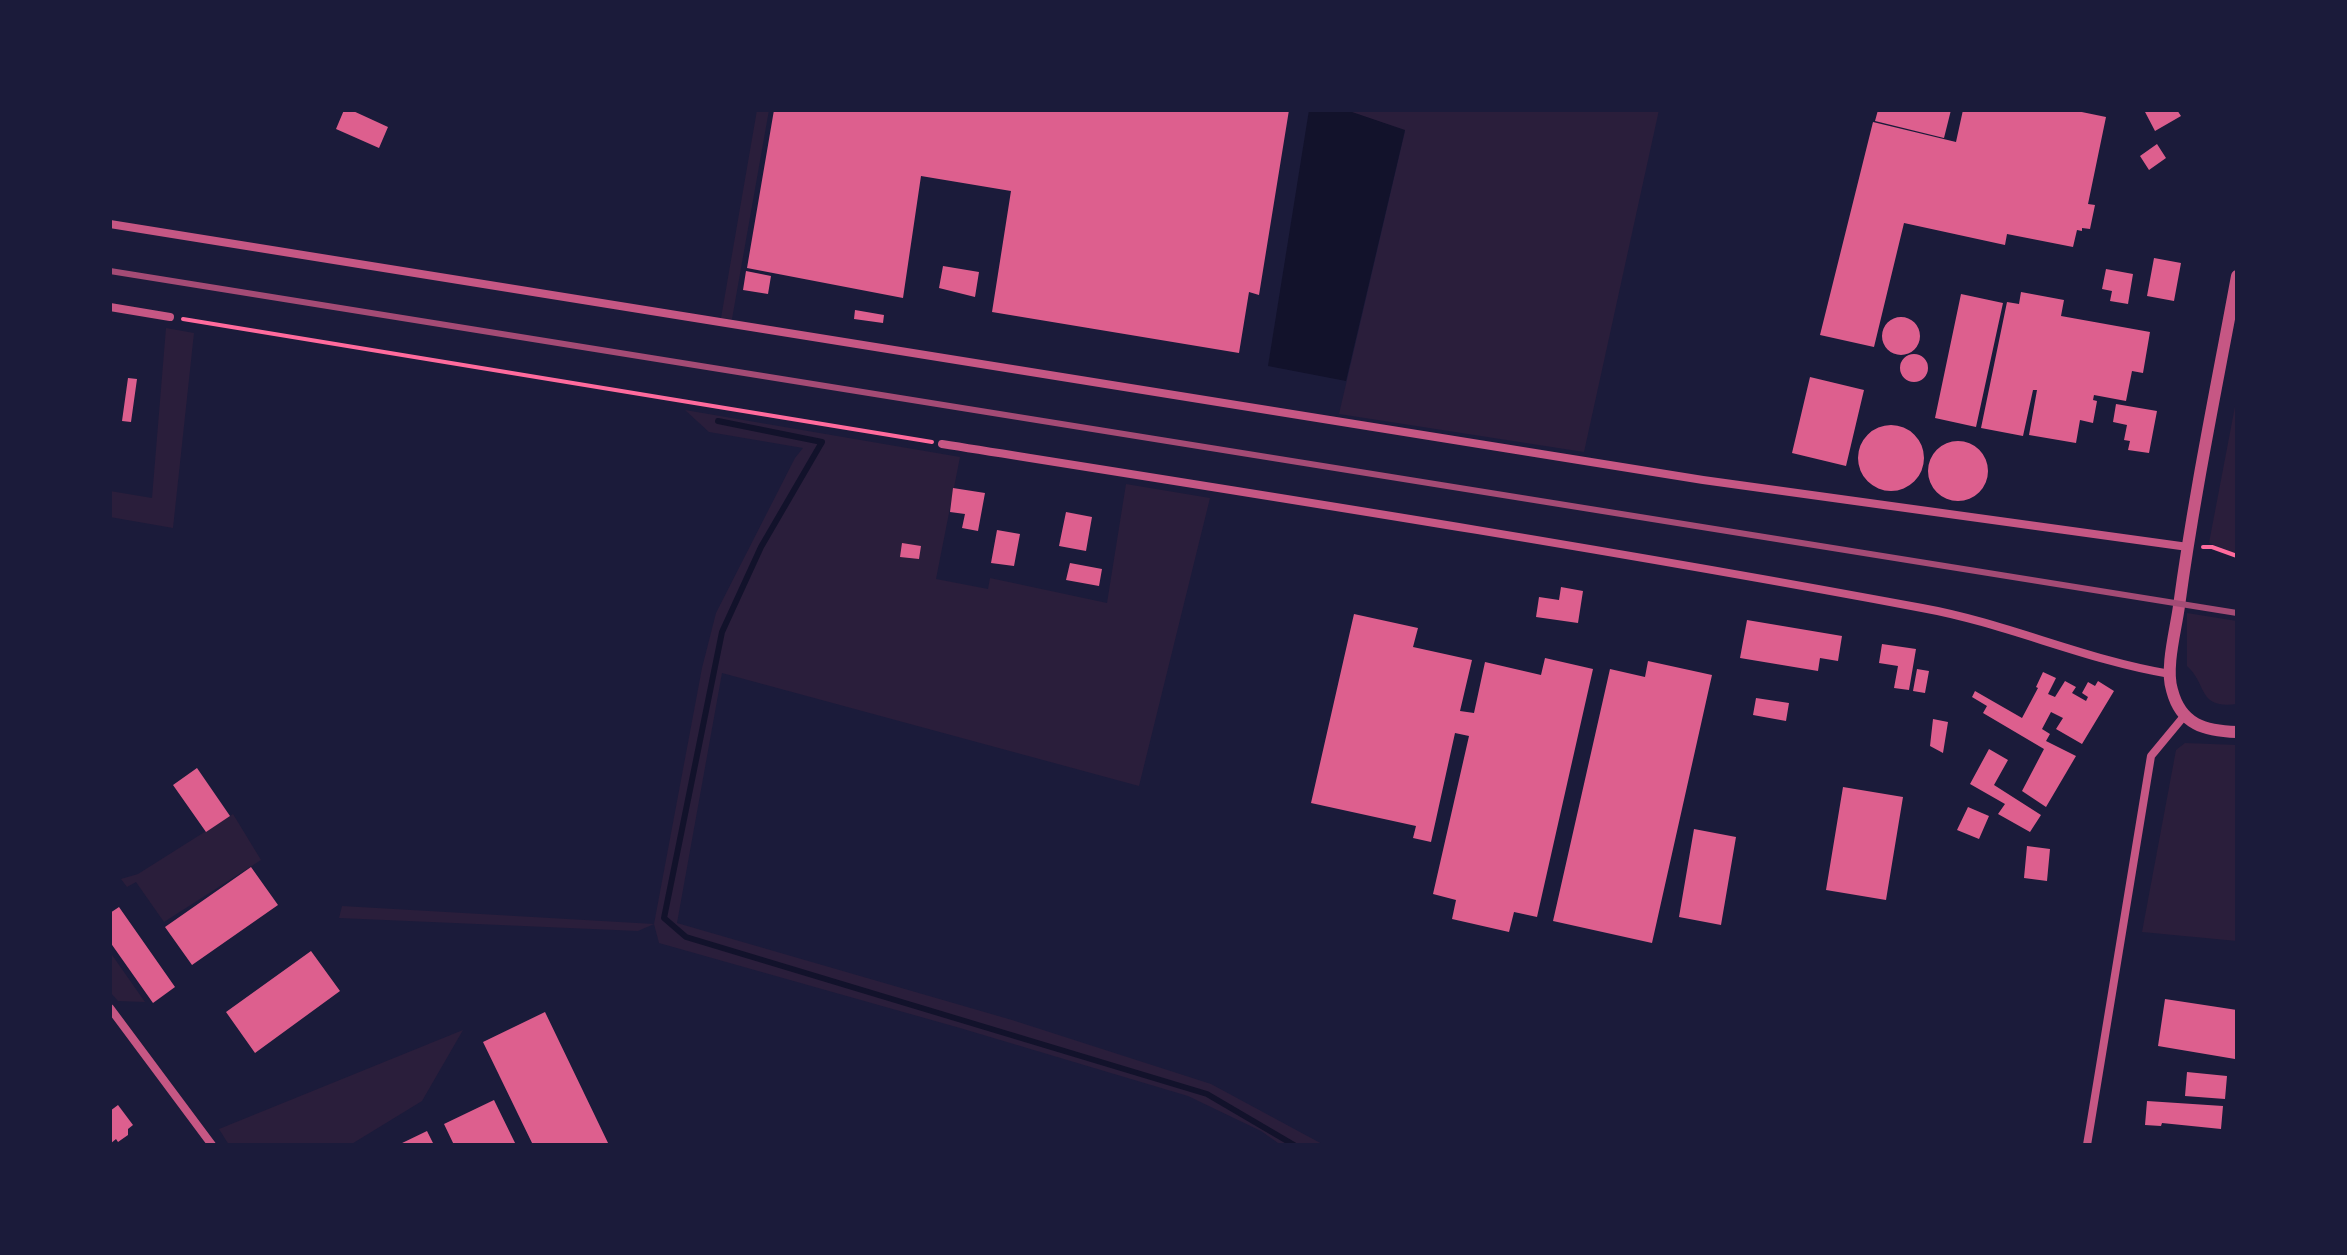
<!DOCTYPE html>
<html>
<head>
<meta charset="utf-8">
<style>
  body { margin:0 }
  #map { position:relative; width:2347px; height:1255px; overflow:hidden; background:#1b1b3a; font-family:"Sofia Sans Condensed",sans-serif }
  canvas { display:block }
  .frame { position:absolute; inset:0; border:112px solid #1b1b3a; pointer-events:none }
</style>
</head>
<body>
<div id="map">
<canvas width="2347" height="1255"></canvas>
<div class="frame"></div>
</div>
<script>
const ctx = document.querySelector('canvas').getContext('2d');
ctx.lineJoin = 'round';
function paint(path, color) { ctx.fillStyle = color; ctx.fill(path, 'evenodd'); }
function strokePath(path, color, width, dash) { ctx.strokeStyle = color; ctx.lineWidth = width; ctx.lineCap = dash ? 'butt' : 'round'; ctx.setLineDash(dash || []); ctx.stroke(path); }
const green = new Path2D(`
  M757,110H769L732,319L721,318Z
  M1346,110H1659L1584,452L1339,414L1405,131Z
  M166,328L194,333L173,528L110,517V491L152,498Z
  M2237,396V554L2209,543Z
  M685,410L960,457L936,579L988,589L990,578L1107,603L1126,484L1210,498L1139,786L722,673L677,923L1012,1020L1211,1084L1324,1145H1281L1261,1131L1188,1096L960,1028L659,943L654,924L638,931L339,918L342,906L654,924L702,668L716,613L795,458L803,448L709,432Z
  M2187,613L2237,621V704C2197,709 2208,685 2187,666Z
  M2185,743L2237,745V941L2142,932L2176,750Z
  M233,814L261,860L164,922L136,882L127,887L121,879L138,874Z
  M110,952L145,1002L118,1001L110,992Z
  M463,1030L422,1101L350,1145H229L219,1129Z`);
const water = new Path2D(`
  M1309,110H1346L1405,130L1346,381L1268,366Z`);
const stream = new Path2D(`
  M718,421L822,442L761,547L722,632L664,918L686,937L1207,1094L1294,1145`);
const building = new Path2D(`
  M344,110H351L388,127L379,148L336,129Z
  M774,110H1289L1259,295L1249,292L1239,353L992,312L1011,191L921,176L903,298L747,268Z
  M1878,110H1951L1944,138L1875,121Z
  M1963,110H2072L2106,117L2088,204L2095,205L2090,229L2082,228V231L2077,230L2073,247L2007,234L2005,245L1904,223L1874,347L1820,335L1873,122L1956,142Z
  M2144,110H2177L2181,116L2155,131Z
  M2157,144L2166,158L2149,170L2140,156Z
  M2154,258L2181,263L2174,301L2147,296Z
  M943,266L979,272L975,297L939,288Z
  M2106,269L2133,274L2128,304L2110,301L2112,291L2102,289Z
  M746,271L771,276L768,294L743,290Z
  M2021,292L2064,300L2061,316L2150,332L2143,373L2132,371L2126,401L2094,395L2093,400L2097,401L2093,423L2080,420L2076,443L2029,435L2037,390H2033L2023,436L1981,428L2007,302L2019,304Z
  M1961,294L2003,303L1976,427L1935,418Z
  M855,310L884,315L883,323L854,319Z
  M1882 336a19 19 0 1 1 38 0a19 19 0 1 1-38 0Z
  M1900 368a14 14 0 1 1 28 0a14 14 0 1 1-28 0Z
  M1810,377L1864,390L1846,466L1792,453Z
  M128,378L137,379L131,422L122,421Z
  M2116,404L2157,411L2149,453L2128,450L2130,441L2124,440L2127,425L2113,422Z
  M1858 458a33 33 0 1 1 66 0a33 33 0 1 1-66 0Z
  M1928 471a30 30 0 1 1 60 0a30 30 0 1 1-60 0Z
  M953,488L985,493L978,531L962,528L965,514L950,512Z
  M1066,512L1092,517L1086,551L1059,546Z
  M997,530L1020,534L1014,566L991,563Z
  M902,543L921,546L919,559L900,557Z
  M1070,563L1102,569L1099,586L1066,580Z
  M1561,587L1583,591L1578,623L1536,617L1539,597L1559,600Z
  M1354,614L1418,628L1413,647L1472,660L1460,711L1474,713L1485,662L1541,675L1545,658L1593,669L1537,917L1514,912L1509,932L1452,919L1456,900L1433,894L1469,736L1455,733L1431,842L1413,838L1416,826L1311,803Z
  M1747,620L1842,636L1838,661L1820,658L1818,671L1740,658Z
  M1882,644L1916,649L1909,690L1894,688L1898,666L1879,663Z
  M1648,661L1712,675L1652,943L1553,921L1610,669L1645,677Z
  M1917,669L1929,671L1925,693L1913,691Z
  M2043,672L2056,678L2048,694L2055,697L2065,681L2076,687L2072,693L2086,701L2088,697L2082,693L2088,682L2095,686L2098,681L2114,691L2082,744L2056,729L2063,718L2051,712L2042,729L2050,734L2046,741L2076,756L2046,807L2022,791L2044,749L1983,713L1987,706L1972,697L1975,691L2022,718L2038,688L2036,687Z
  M1756,698L1789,703L1786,721L1753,715Z
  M1933,719L1948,722L1943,753L1930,746Z
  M1989,749L2008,760L1994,785L2041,815L2030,832L1998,814L2005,804L1970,784Z
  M197,768L230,816L206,832L173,785Z
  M1843,787L1903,797L1886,900L1826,890Z
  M1968,807L1989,816L1979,839L1957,830Z
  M1694,829L1736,837L1721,925L1679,917Z
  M2027,846L2050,849L2047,881L2024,878Z
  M251,867L278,905L192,965L165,927Z
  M119,907L175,987L153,1003L110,942V913Z
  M311,951L340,991L255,1053L226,1012Z
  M2165,999L2237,1010L2235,1059L2158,1046Z
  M545,1012L609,1145H533L483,1042Z
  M2187,1072L2227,1076L2225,1099L2185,1096Z
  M494,1100L516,1145H454L444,1124Z
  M2147,1101L2223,1106L2221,1129L2162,1123L2161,1126L2145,1125Z
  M118,1105L133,1125L128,1129V1135L118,1142L116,1139L110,1144V1111Z
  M427,1131L434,1145H398Z`);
const path = new Path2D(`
  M183,319L932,442
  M2203,547H2212L2237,556`);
const minor = new Path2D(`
  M110,224L1703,480L2188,547
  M110,307L170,317
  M942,444C1269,496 1596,547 1922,608C2006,623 2085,660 2170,674
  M110,1008L212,1145
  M2087,1145L2151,756L2185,715`);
const tertiary = new Path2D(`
  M2237,276C2217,385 2194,495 2179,606C2176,629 2165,668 2172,690C2181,725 2205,731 2237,732`);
const rail = new Path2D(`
  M110,271L2237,613`);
paint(green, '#2a1e3b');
paint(water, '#12122b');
strokePath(stream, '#12122b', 6);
paint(building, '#dd5f8e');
strokePath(path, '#ff6b9d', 4);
strokePath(minor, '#c65784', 8);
strokePath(tertiary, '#c65784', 12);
strokePath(rail, '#a44b75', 6);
</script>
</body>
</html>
